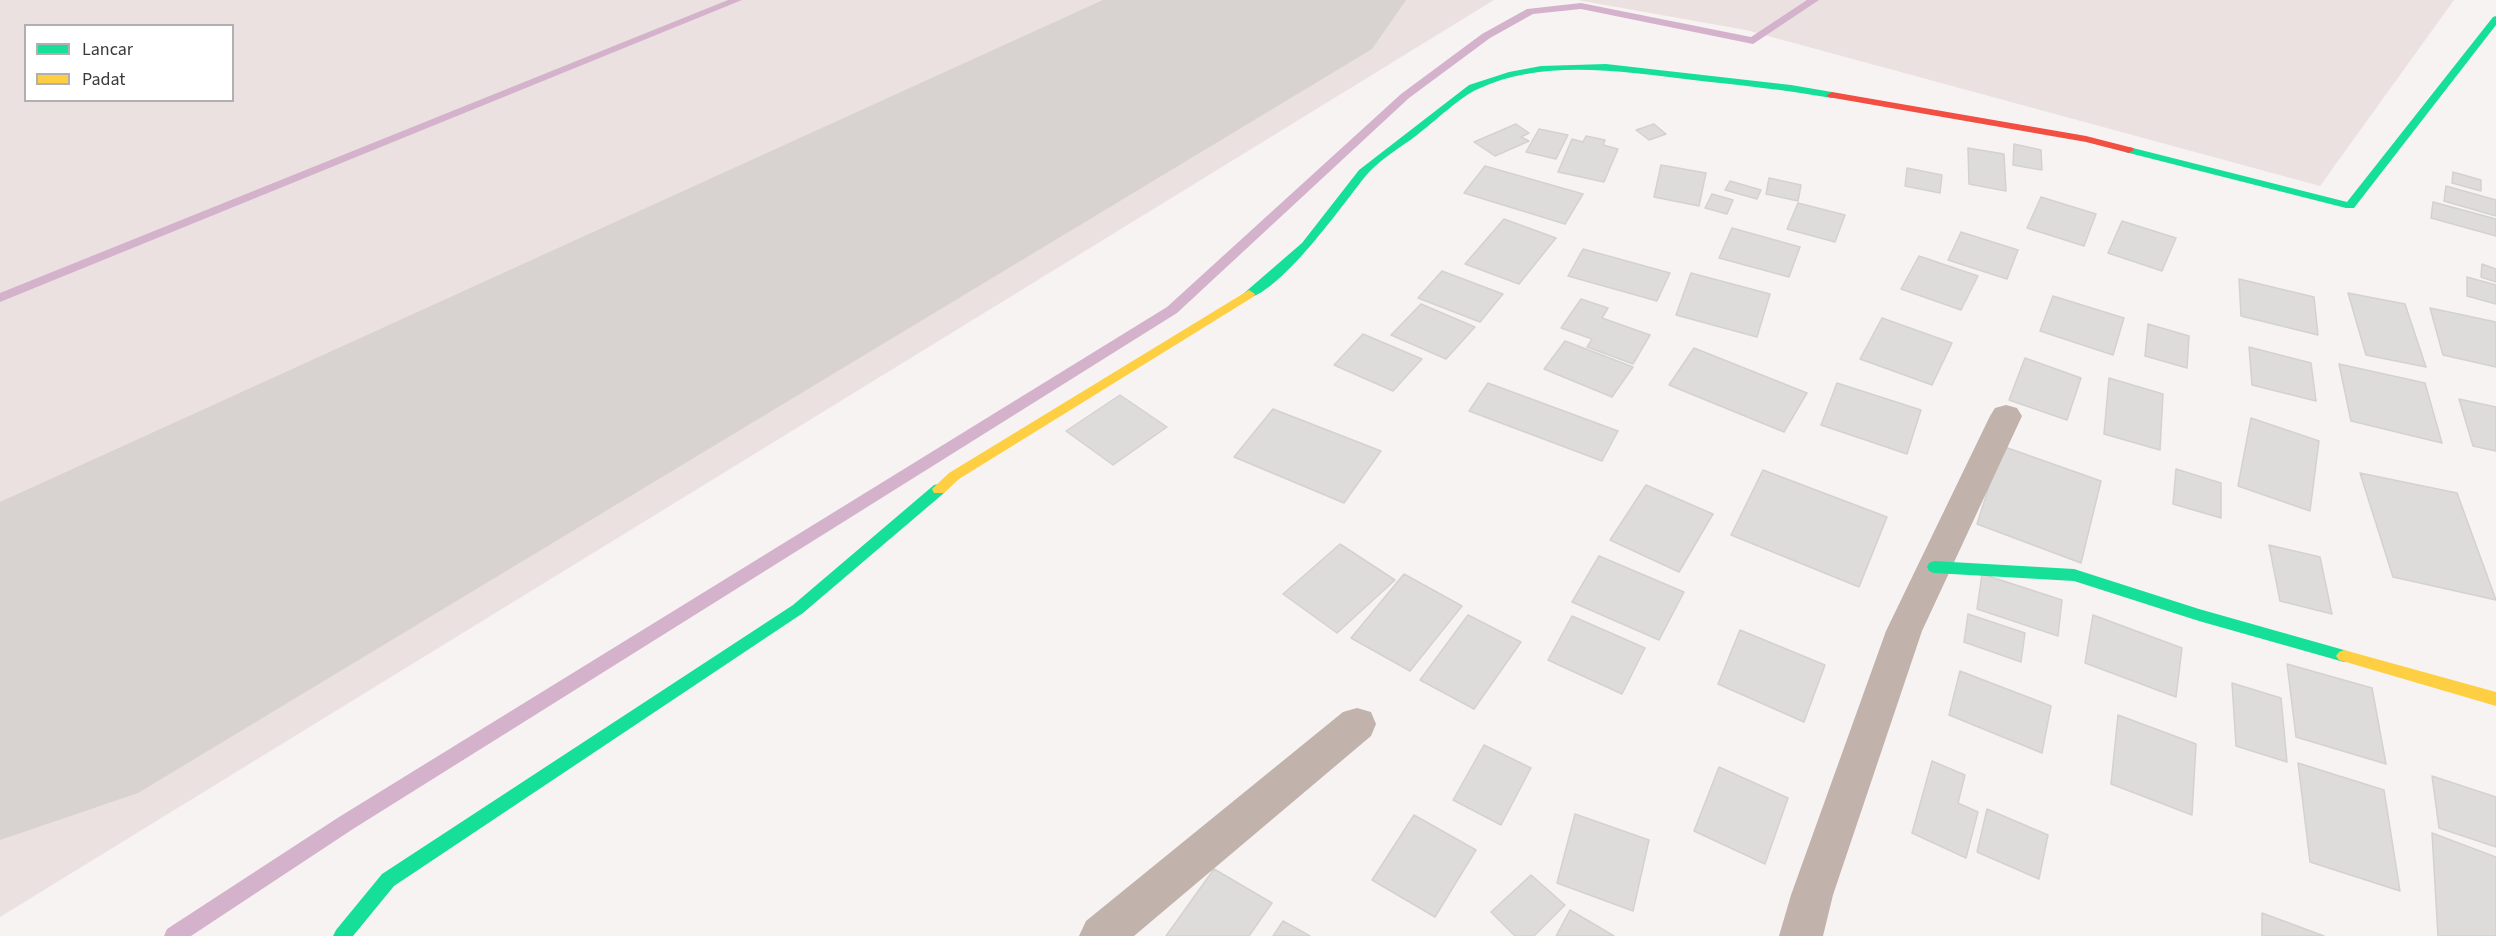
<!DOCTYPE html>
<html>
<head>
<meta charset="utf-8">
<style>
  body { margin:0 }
  #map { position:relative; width:2496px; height:936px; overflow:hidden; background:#f7f3f3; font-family:"Source Sans 3",sans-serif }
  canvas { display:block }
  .legend { position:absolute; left:24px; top:24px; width:210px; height:78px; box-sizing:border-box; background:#fff; border:2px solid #b1afaf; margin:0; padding:8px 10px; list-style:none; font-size:18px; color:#3b3838 }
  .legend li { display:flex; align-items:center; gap:12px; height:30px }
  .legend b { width:30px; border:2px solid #b1afaf }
</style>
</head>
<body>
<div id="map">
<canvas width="2496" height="936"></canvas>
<ul class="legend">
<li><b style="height:8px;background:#16e098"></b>Lancar</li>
<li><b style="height:8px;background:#ffcf43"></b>Padat</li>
</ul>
</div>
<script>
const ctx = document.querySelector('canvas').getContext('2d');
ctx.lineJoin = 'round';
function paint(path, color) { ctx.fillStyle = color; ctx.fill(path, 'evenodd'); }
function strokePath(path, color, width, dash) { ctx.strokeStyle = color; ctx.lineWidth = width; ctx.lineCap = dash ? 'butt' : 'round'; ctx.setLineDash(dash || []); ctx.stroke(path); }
const built = new Path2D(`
  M0,0H1494L0,917ZM26,26H232V100H26Z
  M1577,0H2454L2320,186L1746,30Z`);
const stream = new Path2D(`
  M728,0H742L0,302V293Z
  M1807,0H1819L1753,44L1581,9L1533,14L1490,38L1409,98L1177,313L353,829L191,936H164L167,929L339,817L1167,307L1401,94L1482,34L1527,9L1581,3L1751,37Z`);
const taxiway = new Path2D(`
  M180,527L232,543L254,584L232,625L180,641L0,667V549Z`);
const runway = new Path2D(`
  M1103,0H1406L1372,49L138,793L0,840V502Z`);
const building = new Path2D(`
  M1516,124L1529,133L1521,137L1529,141L1495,156L1474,142Z
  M1654,124L1666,134L1649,140L1636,130Z
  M1539,129L1568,135L1556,159L1526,152Z
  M1586,136L1605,140L1603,145L1618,149L1604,182L1558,172L1572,139L1583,142Z
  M2014,144L2041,150L2042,170L2013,165Z
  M1968,148L2004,154L2006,191L1969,184Z
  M1661,165L1706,173L1699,206L1654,197Z
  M1485,166L1583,194L1565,224L1464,193Z
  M1907,168L1942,175L1940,193L1905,186Z
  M2453,172L2481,180V191L2452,183Z
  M1769,178L1801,185L1798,201L1766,194Z
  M1730,181L1761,190L1757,199L1725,190Z
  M2446,186L2496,200V216L2444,201Z
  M1712,194L1733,200L1727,214L1705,208Z
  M2041,197L2096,214L2084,246L2027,228Z
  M2433,202L2496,219V236L2431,218Z
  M1798,203L1845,215L1835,242L1787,229Z
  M1504,219L1556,238L1519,284L1465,264Z
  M2122,221L2176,238L2162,271L2108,253Z
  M1732,228L1800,247L1789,277L1719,258Z
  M1961,232L2018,250L2007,279L1948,260Z
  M1583,249L1670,273L1657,301L1568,276Z
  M1919,256L1978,276L1961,310L1901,289Z
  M2482,264L2496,269V282L2481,277Z
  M1442,271L1503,294L1480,322L1418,298Z
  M1691,273L1770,294L1757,337L1676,315Z
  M2467,277L2496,285V304L2467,296Z
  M2239,279L2314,297L2318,335L2241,316Z
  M2348,293L2405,304L2426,367L2366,355Z
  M2053,296L2124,318L2113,355L2040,331Z
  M1581,299L1608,308L1602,318L1650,335L1633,364L1587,347L1592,339L1561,328Z
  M1421,304L1475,327L1446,359L1391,335Z
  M2430,308L2496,322V367L2443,355Z
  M1882,318L1952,343L1932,385L1860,359Z
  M2148,324L2189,336L2187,368L2145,356Z
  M1363,334L1422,359L1393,391L1334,365Z
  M1565,341L1633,367L1612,397L1544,369Z
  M2249,347L2311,363L2316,401L2252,385Z
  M1694,348L1807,393L1784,432L1669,385Z
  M2025,358L2081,378L2067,420L2009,400Z
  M2339,364L2425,383L2442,443L2351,421Z
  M2109,378L2163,394L2160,450L2104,434Z
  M1488,383L1618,431L1602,461L1469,411Z
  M1837,383L1921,410L1907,454L1821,425Z
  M1120,395L1167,427L1113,465L1066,431Z
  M2459,399L2496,407V451L2473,446Z
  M1273,409L1381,451L1344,503L1234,457Z
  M2251,418L2319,441L2310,511L2238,486Z
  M2002,446L2101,481L2081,563L1977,524Z
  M2176,469L2221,483V518L2173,504Z
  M1763,470L1887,517L1859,587L1731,535Z
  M2360,473L2457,493L2496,600L2393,577Z
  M1646,485L1713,514L1679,572L1610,540Z
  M1340,544L1395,580L1337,633L1283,594Z
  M2269,545L2320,557L2332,614L2280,601Z
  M1599,556L1684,592L1659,640L1572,602Z
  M1404,574L1462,606L1410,671L1351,638Z
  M1982,574L2062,600L2058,636L1977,609Z
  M1968,614L2025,633L2021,662L1964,642Z
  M1468,615L1521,642L1474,709L1420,680Z
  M2093,615L2182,648L2176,697L2085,663Z
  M1572,616L1645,648L1622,694L1548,660Z
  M1740,630L1825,665L1804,722L1718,684Z
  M2287,664L2372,688L2386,764L2296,737Z
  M1960,671L2051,706L2042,753L1949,715Z
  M2232,683L2281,698L2287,762L2236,746Z
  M2118,715L2196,744L2192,815L2111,784Z
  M1484,745L1531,768L1501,825L1453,800Z
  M1932,761L1965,775L1958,803L1978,812L1966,858L1912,833Z
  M2298,763L2384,790L2400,891L2310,862Z
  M1719,767L1788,798L1765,864L1694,831Z
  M2432,776L2496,797V847L2439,828Z
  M1987,809L2048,835L2039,879L1977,852Z
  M1575,814L1649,840L1633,911L1557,883Z
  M1414,815L1476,850L1435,917L1372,880Z
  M2432,833L2496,857V936H2438Z
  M1214,869L1272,903L1249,936H1166Z
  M1531,875L1565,905L1534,936H1515L1491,912Z
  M1570,910L1614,936H1556Z
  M2262,913L2324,936H2262Z
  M1283,921L1310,936H1273Z`);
const street = new Path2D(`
  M2006,405L2017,408L2022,416L1922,631L1833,895L1823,936H1779L1791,895L1886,631L1990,416L1995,408Z
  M1357,708L1371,712L1376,724L1371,736L1134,936H1079L1086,921L1343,712Z`);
const fast = new Path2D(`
  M2496,16V25L2354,208H2346L2125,152L2124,150L2129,147L2347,202L2493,17Z
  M1606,64L1791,85L1832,92L1837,95L1832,98C1786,90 1739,85 1693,80C1623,72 1544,58 1478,89C1461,96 1433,123 1417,135C1400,148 1377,161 1364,178C1341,207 1284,288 1249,298L1243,294L1302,243L1359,170L1469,85L1509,72L1541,66Z
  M939,484L944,485L946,489L944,493L803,613L394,886L353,936H333L336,930L382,874L793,605L934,485Z
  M1934,561L2074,569L2199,609L2344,650L2349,652L2352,656L2349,660L2344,662L2199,621L2074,581L1934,573L1929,571L1927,567L1929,563Z`);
const slow = new Path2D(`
  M1249,290L1255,294L1253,297L959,479L944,493H934L932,489L949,473Z
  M2344,650L2496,692V706L2339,660L2336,656L2339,652Z`);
const jam = new Path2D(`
  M1832,92L2086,136L2133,148L2134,150L2129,153L2086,142L1828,97L1827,95Z`);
paint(built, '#ebe1e0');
paint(stream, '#d5b2cc');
paint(taxiway, '#d8d2d0');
paint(runway, '#d8d2d0');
paint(building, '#dedbdb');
strokePath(building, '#d4d1d1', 1.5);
paint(street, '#c1b2ac');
paint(fast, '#16e098');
paint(slow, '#ffcf43');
paint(jam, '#f24e42');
</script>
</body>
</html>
